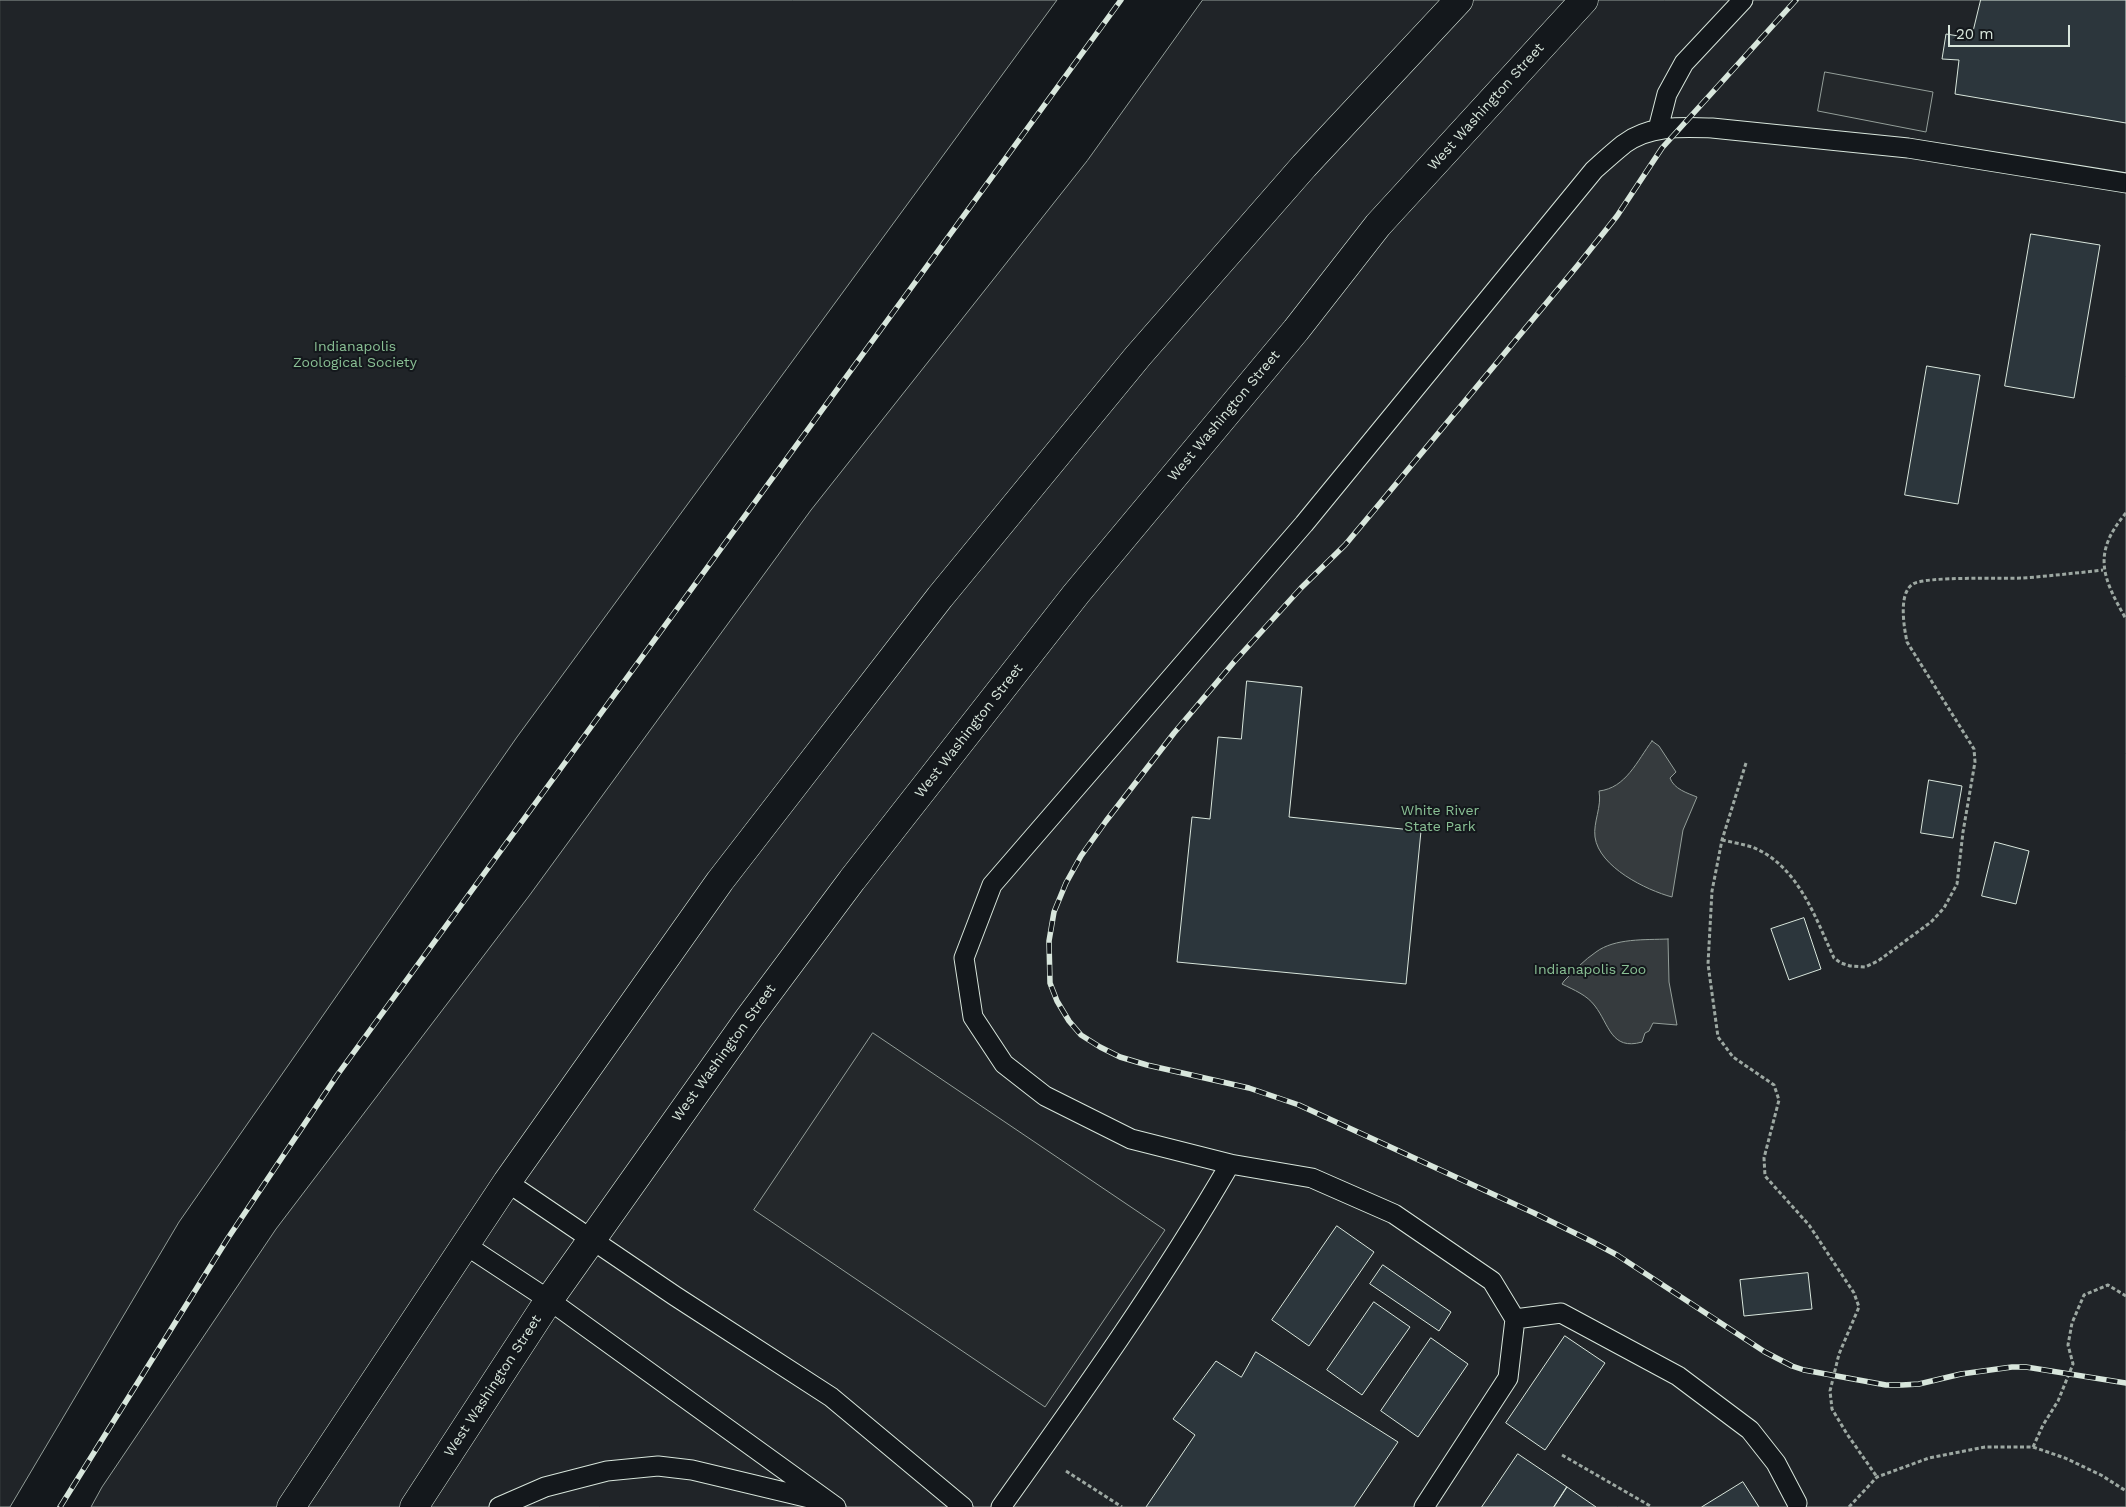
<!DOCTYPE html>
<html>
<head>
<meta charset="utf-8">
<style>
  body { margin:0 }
  #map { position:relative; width:2126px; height:1507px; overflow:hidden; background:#14181c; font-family:"Work Sans",sans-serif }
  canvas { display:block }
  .scale { position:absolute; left:1948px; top:25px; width:122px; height:22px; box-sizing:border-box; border:2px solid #d8e6dc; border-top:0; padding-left:6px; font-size:15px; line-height:18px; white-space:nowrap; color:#d8e6dc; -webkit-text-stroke:4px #14181c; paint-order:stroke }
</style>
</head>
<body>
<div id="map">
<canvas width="2126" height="1507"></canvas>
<div class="scale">20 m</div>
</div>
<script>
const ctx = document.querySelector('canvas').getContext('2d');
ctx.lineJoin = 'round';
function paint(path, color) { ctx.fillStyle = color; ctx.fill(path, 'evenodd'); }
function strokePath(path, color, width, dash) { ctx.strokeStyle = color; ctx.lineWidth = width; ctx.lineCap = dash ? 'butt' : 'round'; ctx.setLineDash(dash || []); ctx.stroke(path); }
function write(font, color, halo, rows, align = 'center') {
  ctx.font = font + ' "Work Sans",sans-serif'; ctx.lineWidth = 4; ctx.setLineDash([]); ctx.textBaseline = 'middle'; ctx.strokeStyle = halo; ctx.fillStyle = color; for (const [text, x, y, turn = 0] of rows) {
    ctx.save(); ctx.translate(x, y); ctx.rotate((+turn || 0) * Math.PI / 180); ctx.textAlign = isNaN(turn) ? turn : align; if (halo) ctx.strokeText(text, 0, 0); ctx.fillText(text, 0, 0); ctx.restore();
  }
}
const green = new Path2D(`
  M0,0H1057L517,737L179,1222L10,1507H0Z
  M1203,0H2126V1507H91L102,1487L276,1229L529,896L811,510L1087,161Z`);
const parking = new Path2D(`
  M1825,72L1933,92L1926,132L1818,111Z
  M873,1033L1165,1230L1045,1407L754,1210Z`);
const water = new Path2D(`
  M1652,741L1659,746L1676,772L1670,778C1674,789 1687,793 1697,797L1683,830L1672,897C1646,890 1599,867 1595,837C1593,822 1602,807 1599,791C1626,788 1637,761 1652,741Z
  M1668,939L1669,982L1677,1025L1653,1023L1649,1031L1645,1033L1642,1042C1611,1051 1609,1024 1595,1006C1587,995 1574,990 1562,984L1564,981C1574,971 1584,960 1596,952C1615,938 1645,940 1668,939Z`);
const building = new Path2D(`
  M1981,0H2126V123L1955,94L1959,60L1942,59L1946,34L1971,38Z
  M2031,234L2100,245L2074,398L2005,386Z
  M1927,366L1980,375L1958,504L1905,495Z
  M1247,681L1302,687L1289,817L1421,831L1406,984L1177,962L1192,817L1210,819L1218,737L1241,739Z
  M1929,780L1962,786L1953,838L1921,833Z
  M1995,842L2029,851L2016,904L1982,896Z
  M1804,918L1821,969L1789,980L1771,929Z
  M1337,1226L1374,1252L1309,1346L1272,1320Z
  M1383,1265L1451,1312L1439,1331L1370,1284Z
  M1808,1273L1812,1309L1744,1316L1740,1280Z
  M1374,1302L1410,1327L1362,1395L1327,1370Z
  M1565,1336L1605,1363L1545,1450L1506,1423Z
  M1431,1338L1468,1364L1418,1437L1381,1411Z
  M1256,1352L1398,1442L1354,1507H1146L1195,1435L1173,1419L1216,1361L1241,1377Z
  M1518,1454L1567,1487L1554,1507H1482Z
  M1743,1482L1759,1507H1702Z
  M1567,1487L1596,1507H1554Z`);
const path = new Path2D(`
  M2126,513C2092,553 2102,577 2126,619
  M1746,763L1722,840L1712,891L1708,964L1718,1037L1733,1057L1774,1085L1779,1100L1764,1158L1765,1176L1809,1225L1854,1293L1859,1307L1839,1354L1830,1391L1832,1409L1847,1434L1877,1477
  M1722,840C1731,842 1742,844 1752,847C1798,865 1815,917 1834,958L1841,963L1850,966L1865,967L1878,961L1931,922L1944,908L1957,884L1963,832L1975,762L1974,749L1907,642C1904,627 1898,593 1913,584C1926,576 2003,579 2023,578C2050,576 2076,573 2103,570
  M2033,1447L2043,1425L2058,1401L2073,1364L2068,1345L2072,1323L2084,1295L2108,1285L2126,1296
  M1562,1455L1652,1507
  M1066,1471L1122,1507
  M1849,1507L1877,1477L1929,1458L1985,1447H2033L2065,1458L2101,1475L2126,1491`);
const service = new Path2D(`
  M1658,129L1667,94L1684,63L1743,0
  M507,1182L675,1296L831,1397L963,1507
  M464,1244L549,1300L836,1507
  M1515,1319L1561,1313L1678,1376L1750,1430L1776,1463L1797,1503
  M499,1507L545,1487L607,1471L658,1466L692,1470L822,1501
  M1001,1507C1081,1395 1161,1283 1230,1164
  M1424,1507L1508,1378L1515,1319L1492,1281L1394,1214L1312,1178L1230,1164L1131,1139L1045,1096L1004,1064L973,1017L964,958L992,885L1304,524L1594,170C1604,161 1614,152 1624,144C1649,125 1682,127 1712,128L1908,148L2126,183`);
const primary = new Path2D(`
  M291,1507L507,1182L720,881L809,766L940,597L1138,356L1304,166L1459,0
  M414,1507L549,1300L749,1018L852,880L1076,594L1296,330L1378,225L1584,0`);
const rail = new Path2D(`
  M1796,0L1662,148L1617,216L1578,265L1371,514L1345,545L1301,588L1234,662L1174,733L1106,821L1081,856L1066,883L1054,912L1049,941L1050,983L1057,1001L1069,1021L1081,1035L1100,1047L1120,1057L1147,1065L1249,1088L1299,1105L1534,1213L1591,1241L1617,1255L1765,1352L1792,1366L1804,1370L1886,1385H1902L1919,1384L1961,1374L2012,1367H2026L2126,1383
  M60,1507L228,1238L338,1074L1121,0`);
const streetNames = [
  ["West Washington Street",1486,107,-48],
  ["West Washington Street",1224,416,-50],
  ["West Washington Street",969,731,-52],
  ["West Washington Street",724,1053,-54],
  ["West Washington Street",493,1386,-57]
];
const parkNames = [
  ["Indianapolis",355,347],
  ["Zoological Society",355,363],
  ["White River",1440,811],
  ["State Park",1440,827],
  ["Indianapolis Zoo",1590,970]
];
paint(green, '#202428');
strokePath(green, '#939e99', 1);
paint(parking, '#24282b');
strokePath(parking, '#939e99', 1);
paint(water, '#363b3e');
strokePath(water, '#939e99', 1);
paint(building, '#2c363c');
strokePath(building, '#d8e6dc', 1);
strokePath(service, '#d8e6dc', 21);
strokePath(primary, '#d8e6dc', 29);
strokePath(path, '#9da8a2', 3, [4, 2.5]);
strokePath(service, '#14181c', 19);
strokePath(primary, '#14181c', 28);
strokePath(rail, '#d8e6dc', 5.5);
strokePath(rail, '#14181c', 4, [11]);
write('14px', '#d8e6dc', '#14181c', streetNames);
write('14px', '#8ac095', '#14181c', parkNames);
</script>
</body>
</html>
